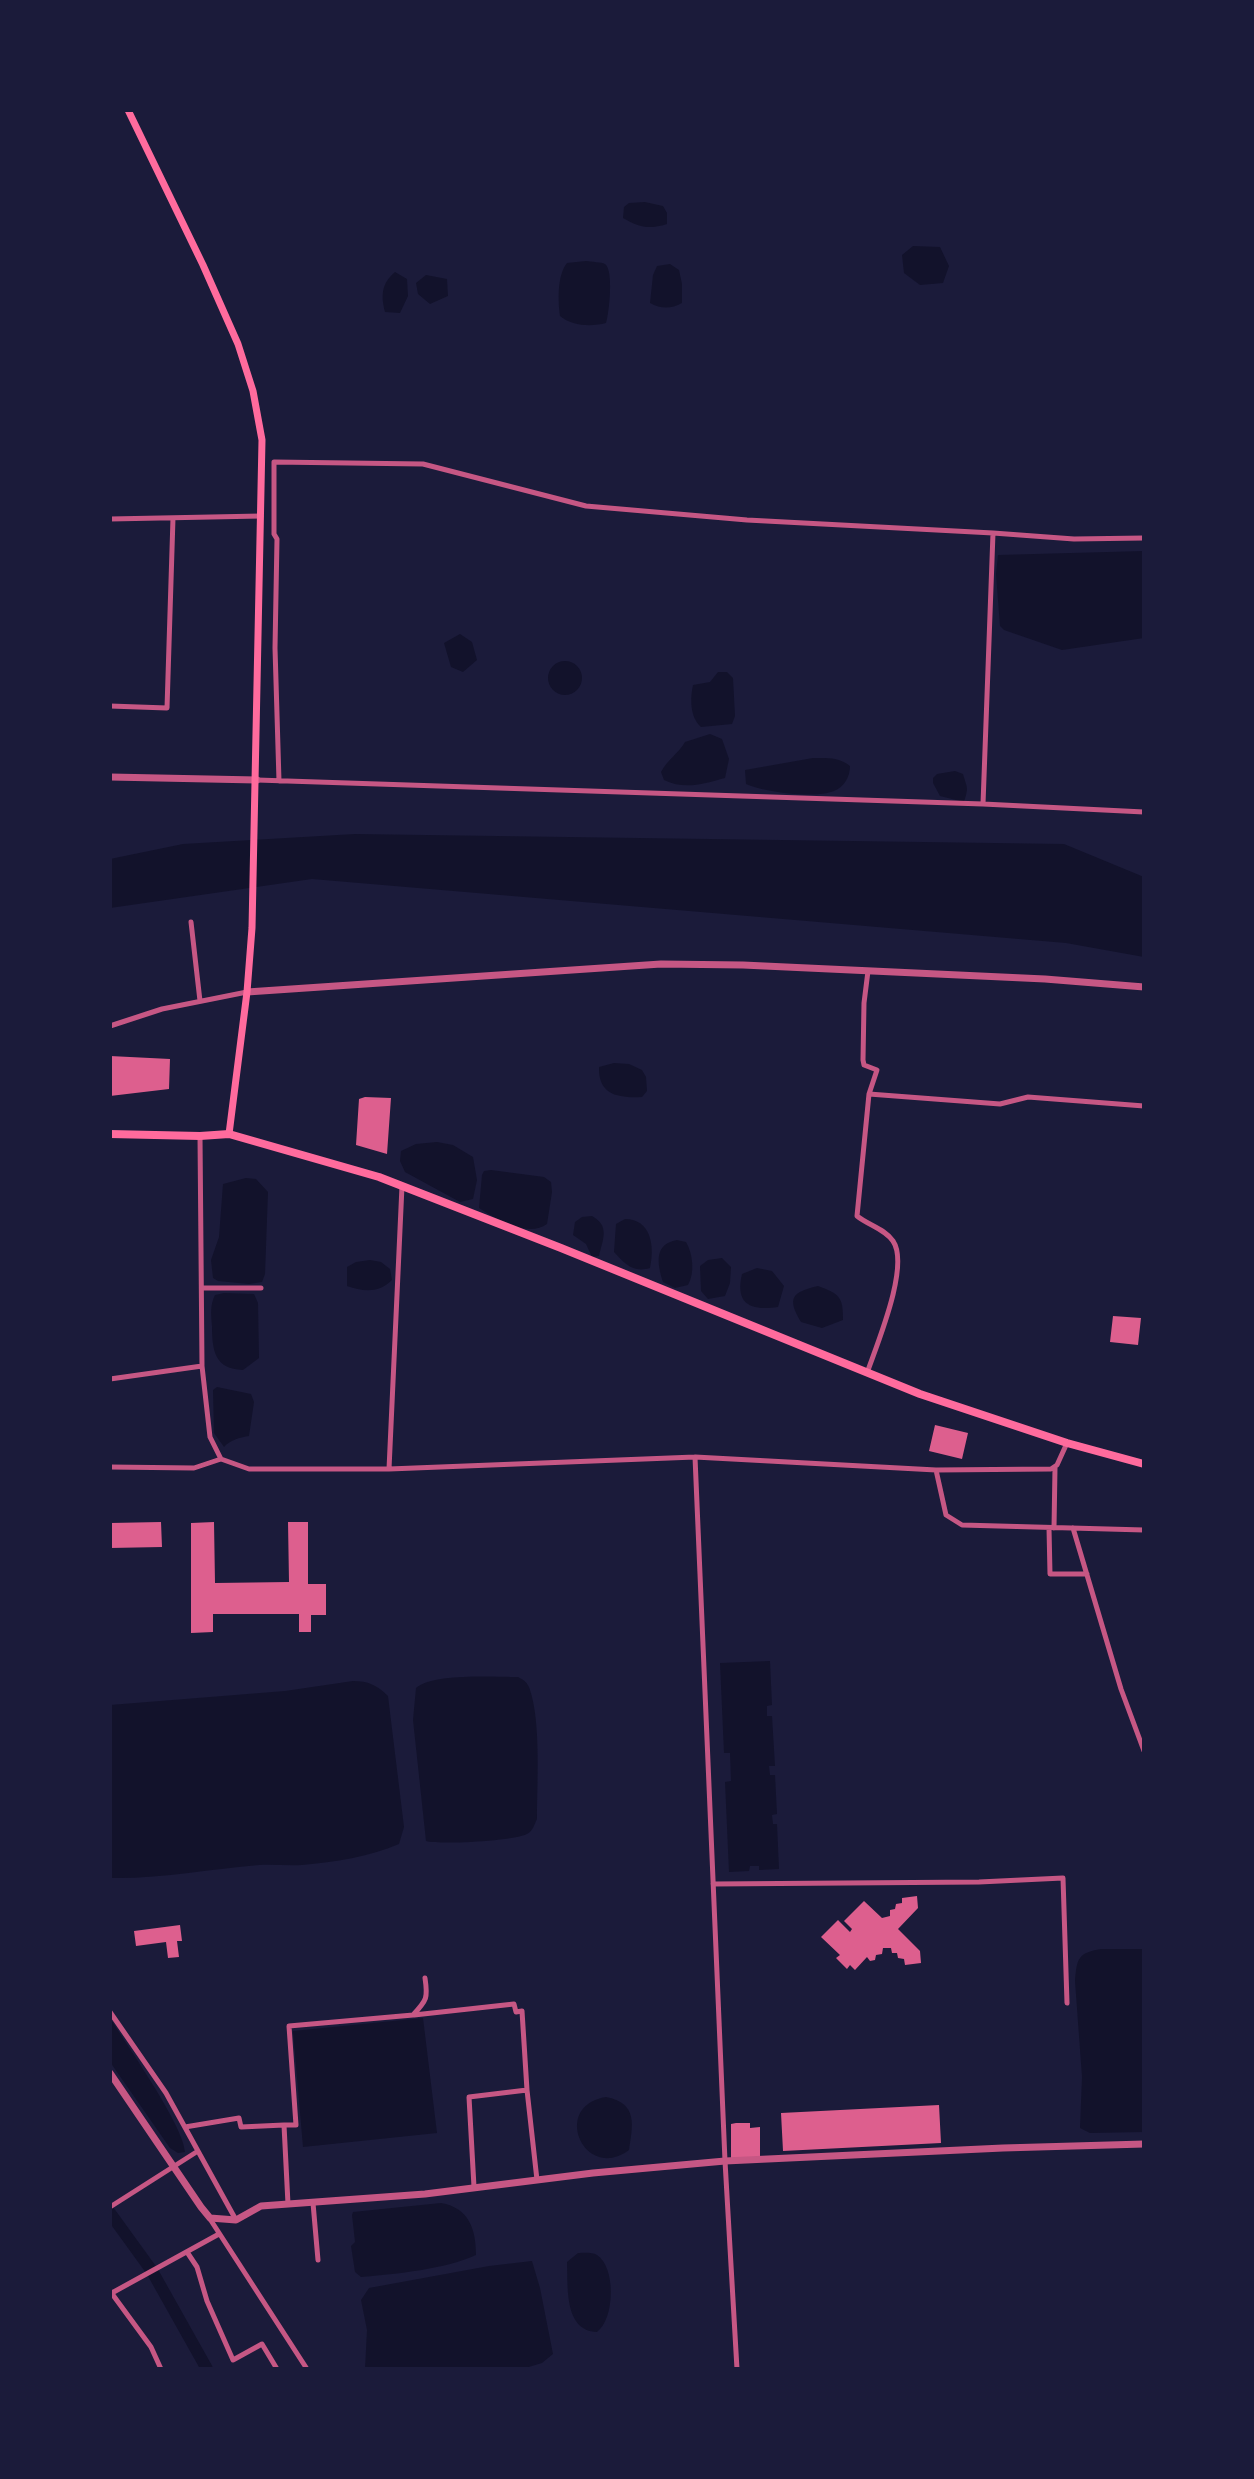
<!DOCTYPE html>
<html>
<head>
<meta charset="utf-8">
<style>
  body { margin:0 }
  #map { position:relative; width:1254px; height:2479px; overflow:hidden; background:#1b1b3a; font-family:"DM Sans",sans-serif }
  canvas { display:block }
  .frame { position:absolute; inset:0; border:112px solid #1b1b3a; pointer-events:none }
</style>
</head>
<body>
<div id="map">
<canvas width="1254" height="2479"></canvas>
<div class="frame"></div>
</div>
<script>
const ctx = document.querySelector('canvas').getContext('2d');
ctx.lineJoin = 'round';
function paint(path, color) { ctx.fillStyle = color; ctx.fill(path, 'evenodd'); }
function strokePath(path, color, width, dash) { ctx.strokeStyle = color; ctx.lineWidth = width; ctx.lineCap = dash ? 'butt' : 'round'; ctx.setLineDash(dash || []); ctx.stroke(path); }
const water = new Path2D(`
  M645,202L663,206L667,213V224C648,230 639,227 623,218L624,207L629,203Z
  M913,246L940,247L949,266L943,283L920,285L904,273L902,255Z
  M586,261C591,262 602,262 605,264C614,270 609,314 606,323C591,327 572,326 560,316C558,300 557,276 567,263Z
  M670,264L679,270L682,284V303C671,309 661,309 650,303L653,275L657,266Z
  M395,272L407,279L408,296L400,313L385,312C381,296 381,284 395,272Z
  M426,275L447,279L448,296L430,304L418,294L416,283Z
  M1144,551V638L1062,650L1004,630L1000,626L996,574L998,555Z
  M460,634L472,642L477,660L463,672L451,667L444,643Z
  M548 678a17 17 0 1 1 34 0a17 17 0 1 1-34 0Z
  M718,672H727L733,678L735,716L732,724L701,727C690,717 690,699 693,685L710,682Z
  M710,734L722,739L729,759L725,778C703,784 685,790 664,780L661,772C668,759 678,754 685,742Z
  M813,758C827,758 839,757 850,766C850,777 844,787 834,791C815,799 764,792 746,784L745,770Z
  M955,771L963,774C967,788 969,787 964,802L940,796L933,783V778L937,774Z
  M355,834L1064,844L1144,877V957L1066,943L312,879L110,908V859L183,844Z
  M614,1063L629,1064L642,1070L646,1077L647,1091L642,1097C620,1098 598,1096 599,1067Z
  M437,1142L453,1145L473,1157L477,1180L473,1199L460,1202L405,1172L400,1161L401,1151L416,1144Z
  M491,1170L544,1177L551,1182L552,1192L547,1224C528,1238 496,1219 479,1208L482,1175L484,1171Z
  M246,1178L256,1179L268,1192L265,1274L262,1282L249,1284L218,1281L213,1278L211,1260L219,1237L223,1184Z
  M592,1216C610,1226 603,1239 599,1256L592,1257L586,1244L573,1235L575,1222L582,1217Z
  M625,1219C651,1219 655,1246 650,1268C633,1273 625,1264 614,1252L616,1224Z
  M677,1240L686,1242C693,1254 695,1273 688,1285L675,1288L663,1282C657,1263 654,1244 677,1240Z
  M722,1258L731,1267L730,1283L725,1296L708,1299L701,1291L700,1266L708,1260Z
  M370,1260L381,1262L390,1269L392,1280C379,1293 364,1292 347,1286V1267L356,1262Z
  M757,1268L772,1271L784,1286L778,1307C750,1311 735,1304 742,1274Z
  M818,1286C840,1294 843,1297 843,1320L822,1328L801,1322C786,1297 793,1292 818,1286Z
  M224,1293L254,1294L258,1303L259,1358L243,1370C215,1369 212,1351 212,1326C211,1314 210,1305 215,1295Z
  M217,1387L251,1394L254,1402L249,1436C241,1437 230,1440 224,1447L214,1433L213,1390Z
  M770,1661L772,1705L767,1706V1716H772L775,1766H769L770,1775H775L777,1814L772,1815L773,1824H777L779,1869L759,1870V1866H750L749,1871L729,1872L725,1782L731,1781L730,1753H724L720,1663Z
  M518,1677C524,1680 528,1683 530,1690C541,1723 537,1783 537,1819C534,1825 533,1831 527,1834C513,1841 441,1845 426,1841L413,1720L416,1688C433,1673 494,1677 518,1677Z
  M353,1681C368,1681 377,1685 388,1696L404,1827L399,1844C369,1857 335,1862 302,1865C288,1866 273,1864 259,1865C209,1869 161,1879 110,1878V1705L285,1691Z
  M1101,1949H1144V2132L1090,2133L1080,2128L1082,2077L1075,1981C1077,1958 1078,1953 1101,1949Z
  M110,2018C126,2044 184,2126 185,2152L178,2153L170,2148L110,2062Z
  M423,2018L437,2133L303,2147L293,2031Z
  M606,2097C638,2103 633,2125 629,2150C585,2183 550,2106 606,2097Z
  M441,2203C469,2208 476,2229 476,2255C446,2269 396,2274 361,2277L355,2272L351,2246L355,2242L352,2215L353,2212Z
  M578,2253C583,2253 592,2252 597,2255C616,2267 615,2319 597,2332C564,2331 568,2287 567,2262Z
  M532,2261L540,2288L553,2354L542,2363L522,2369H365L367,2330L361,2300L369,2288L489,2266Z`);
const canal = new Path2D(`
  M110,2213L152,2271L207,2369`);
const building = new Path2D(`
  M110,1056L170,1059L169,1089L110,1096Z
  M365,1097L391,1098L387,1154L356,1145L359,1099Z
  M1113,1316L1141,1318L1138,1345L1110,1342Z
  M935,1425L968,1433L962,1459L929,1451Z
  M161,1522L162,1547L110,1548V1523Z
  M214,1522L215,1583L289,1582L288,1522H308V1584H326V1615H311V1632H299V1614H213V1632L191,1633V1523Z
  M917,1896L918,1908L898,1929L920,1951L921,1963L905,1965L904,1959L898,1958L897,1953H892L891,1948H883L882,1954L876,1955L875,1960L870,1961L867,1957L855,1970L850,1965L847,1969L836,1958L840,1955L821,1937L838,1920L850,1932L852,1929L844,1921L864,1901L882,1918L890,1916V1910L895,1909L896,1904L902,1903V1898Z
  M180,1925L182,1941H177L179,1957L168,1958L166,1942L136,1946L134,1931Z
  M939,2105L941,2143L783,2151L781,2113Z
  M736,2123H750V2128L760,2127V2157L731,2158V2124Z`);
const minor = new Path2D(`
  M110,519L261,516
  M110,706L167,708L173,518
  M257,780L983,804L1144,812
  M279,781L275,648L277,539L274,534V462L423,464L586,506L747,520L993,533L1074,539L1144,538
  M983,804L993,533
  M191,922L200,1001
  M110,1026L162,1009L247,992
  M869,1094L1000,1104L1028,1097L1144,1106
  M200,1136L202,1366L210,1437L221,1459L249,1469H389L695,1457L936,1470L1051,1469L1057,1465L1067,1443
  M202,1288H261
  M867,1373C877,1344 910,1266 893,1241C885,1229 868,1225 857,1216L869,1094L877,1070L864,1065L863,1060L864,1003L868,971
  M110,1379L202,1366
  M695,1457L725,2161L737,2369
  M110,1467L194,1468L221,1459
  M389,1469L402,1186
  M936,1470L946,1515L962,1525L1144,1530
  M1049,1528L1050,1574H1087
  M1054,1528L1055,1468
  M1073,1528L1121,1689L1144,1751
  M713,1884L979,1882L1063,1878L1067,2003
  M110,2012L166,2093L236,2220
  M414,2015L514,2004L516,2012L522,2011L527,2090
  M284,2125H296L289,2026L413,2015C427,2000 428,1998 425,1978
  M185,2127L239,2118L241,2127L284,2125L288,2204
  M474,2187L469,2097L527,2090L537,2180
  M313,2203L318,2260
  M110,2207L198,2151
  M210,2219L307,2369
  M187,2252L197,2267L207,2301L233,2360L262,2344L277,2369
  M110,2291L151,2347L161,2369
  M110,2294L219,2234`);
const tertiary = new Path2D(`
  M110,777L257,780
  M247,992L661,964L743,965L1045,979L1144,987
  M110,2073L201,2207L210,2218L236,2220L261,2206L425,2194L593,2173L725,2161L1003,2148L1144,2144`);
const secondary = new Path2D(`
  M128,110L203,265L238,344L253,391L262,440L252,928L247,992L229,1134`);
const primary = new Path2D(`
  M110,1134L200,1136L229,1134L379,1177L561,1248L920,1394L1067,1443L1144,1464`);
paint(water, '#12122b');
strokePath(canal, '#12122b', 12);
paint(building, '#dd5f8e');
strokePath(minor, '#c65784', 5);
strokePath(tertiary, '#c65784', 7);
strokePath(secondary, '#ff6b9d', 7);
strokePath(primary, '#ff6b9d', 8);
</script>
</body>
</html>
